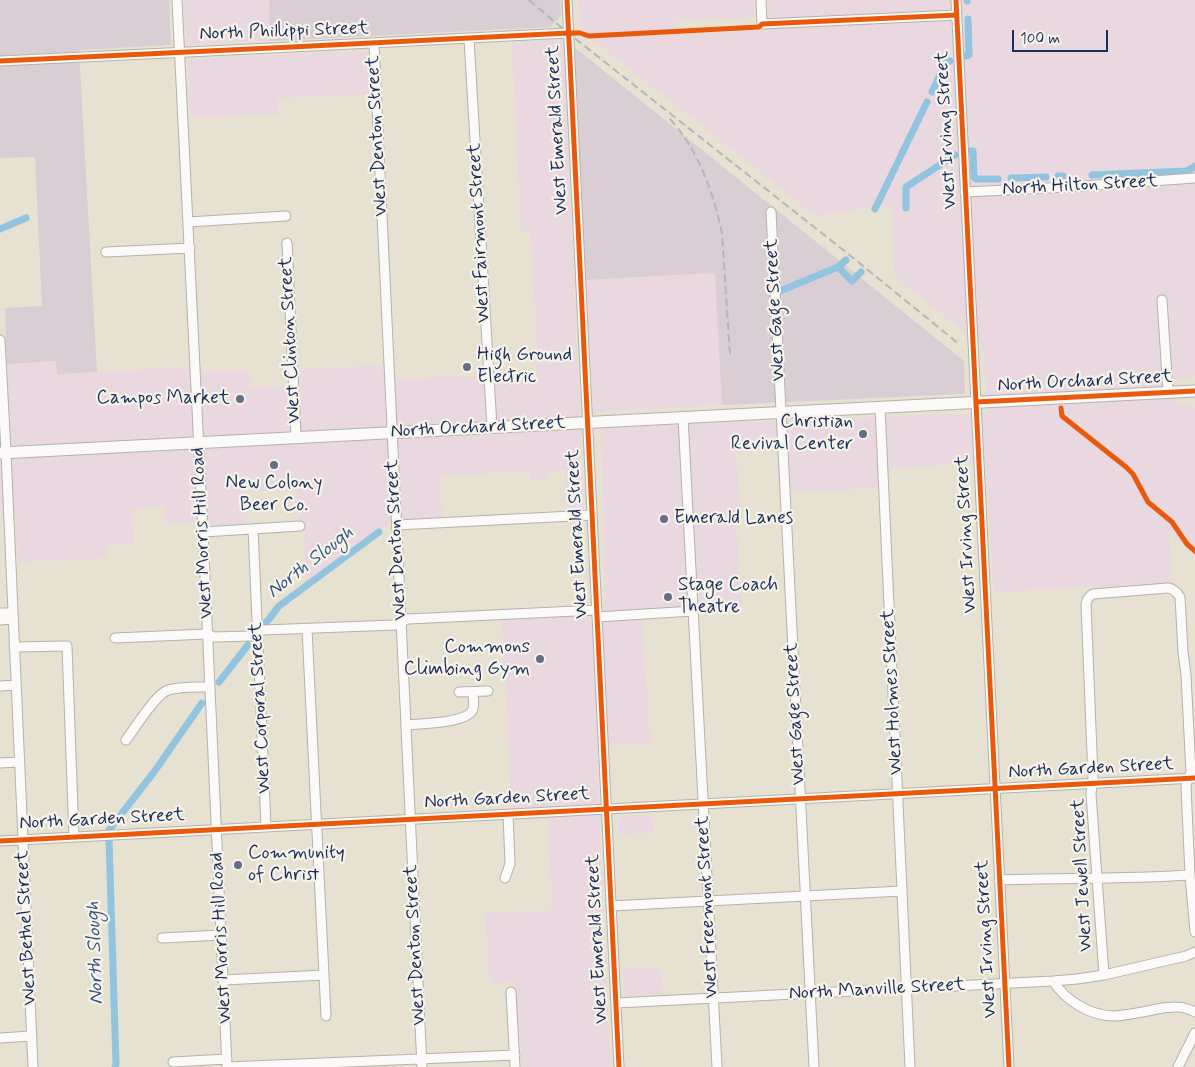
<!DOCTYPE html>
<html>
<head>
<meta charset="utf-8">
<style>
  body { margin:0 }
  #map { position:relative; width:1195px; height:1067px; overflow:hidden; background:#e7e1d2; font-family:Mynerve,sans-serif }
  canvas { display:block }
  .scale { position:absolute; left:1012px; top:30px; width:96px; height:22px; box-sizing:border-box; border:2px solid #1b2f5e; border-top:0; padding-left:6px; font-size:15px; line-height:18px; white-space:nowrap; color:#1b2f5e; -webkit-text-stroke:4px #f7f3e8; paint-order:stroke }
</style>
</head>
<body>
<div id="map">
<canvas width="1195" height="1067"></canvas>
<div class="scale">100 m</div>
</div>
<script>
const ctx = document.querySelector('canvas').getContext('2d');
ctx.lineJoin = 'round';
function paint(path, color) { ctx.fillStyle = color; ctx.fill(path, 'evenodd'); }
function strokePath(path, color, width, dash) { ctx.strokeStyle = color; ctx.lineWidth = width; ctx.lineCap = dash ? 'butt' : 'round'; ctx.setLineDash(dash || []); ctx.stroke(path); }
function write(font, color, halo, rows, align = 'center') {
  ctx.font = font + ' Mynerve,sans-serif'; ctx.lineWidth = 4.5; ctx.setLineDash([]); ctx.textBaseline = 'middle'; ctx.strokeStyle = halo; ctx.fillStyle = color; for (const [text, x, y, turn = 0] of rows) {
    ctx.save(); ctx.translate(x, y); ctx.rotate((+turn || 0) * Math.PI / 180); ctx.textAlign = isNaN(turn) ? turn : align; if (halo) ctx.strokeText(text, 0, 0); ctx.fillText(text, 0, 0); ctx.restore();
  }
}
const built = new Path2D(`
  M184,0H269L270,41L189,44L186,40Z
  M578,0H754L755,17L676,20L677,35L770,30L769,0H1195V377L1175,379L1176,403L1195,407V556L1169,533L1172,583L994,592L986,464L970,463L880,469L881,488L779,493L777,450L736,452L740,514H736L741,607L697,610L696,607L605,611L601,428L988,413L983,346L894,276L892,207L875,206L816,216L592,39L579,25Z
  M563,38L584,512L568,513L565,470L548,471V480H530V471L440,476L442,519L391,522L307,587L303,522H298L296,490L246,491L247,526H208V522L165,523L164,506L133,509L134,544L106,545V558L18,562L16,512L0,513V364L56,361L57,374L190,367V372L249,370L250,388L299,385V370L383,365L384,380L483,375V383L537,380L536,359L538,358L530,231H521L512,43Z
  M365,51L368,53L369,94L278,98V114L190,117L188,59Z
  M716,273L722,405L593,412L586,280Z
  M589,616L590,621L642,619L650,743L596,746L610,1067H522L515,982L490,983L485,913L552,911L548,817L512,820L502,620Z
  M653,816L654,833L618,834V817Z
  M623,967H661L663,994L625,997Z`);
const industrial = new Path2D(`
  M0,0H169L171,45L79,50L97,372L57,374L56,361L7,364L5,308L42,306L35,157L0,158Z
  M269,0H560L561,16L550,27L270,41Z
  M573,46L964,361L965,394L722,405L715,273L586,280Z`);
const canal = new Path2D(`
  M967,0V1
  M965,56L969,55L968,19
  M932,92L945,64L950,61
  M970,151H973L974,177L976,179H998
  M1092,175L1187,171L1195,166
  M1058,176H1063
  M1011,178L1046,177
  M906,208V187L955,155
  M875,209L927,102
  M0,229L26,218
  M838,267L852,281L861,272
  M780,291L838,267L846,260
  M266,623L279,606L379,532
  M219,682L248,645
  M109,830L154,772L202,703
  M109,839L116,1064L115,1067`);
const minor = new Path2D(`
  M177,0L203,532L227,1067
  M567,0L619,1067
  M761,0L762,24L957,15
  M956,0L1009,1067
  M469,39L492,427
  M374,44L422,1067
  M0,61C189,51 379,44 568,33
  M965,192L1068,187L1195,178
  M771,212L814,1067
  M188,222L286,216
  M287,243L296,437
  M106,252L190,248
  M1162,300L1168,392
  M0,340L6,452L33,1067
  M880,407L910,1067
  M683,417L717,1067
  M397,525L592,515
  M253,529L266,827
  M203,532L300,526
  M0,613H12
  M597,617L693,611
  M0,620L13,619
  M307,629L326,1016
  M115,638L207,634L214,637L251,636L263,630L395,625L408,619L597,610
  M14,647L67,646L74,837
  M0,686L16,685
  M459,692L488,691
  M406,725C419,724 465,723 472,711C475,706 473,697 473,692
  M126,740C135,728 154,697 166,691C177,686 198,687 210,687
  M0,763L19,762
  M0,841L1195,778
  M505,878L510,864L508,814
  M999,880C1063,878 1126,879 1190,875
  M611,906L902,891
  M162,938L221,935
  M1104,975L1091,794L1093,777L1086,604C1087,599 1089,596 1093,594L1168,588C1174,589 1177,592 1180,597L1183,652L1186,675L1191,773L1188,778L1186,786L1190,875L1195,932
  M224,980L324,975
  M1053,981C1066,1001 1090,1016 1115,1016C1129,1015 1143,1012 1157,1009C1170,1007 1183,1005 1195,1012
  M511,992L515,1067
  M616,1003L1053,981L1077,979L1104,975L1186,956L1195,952
  M0,1038L31,1036
  M173,1062L227,1059
  M227,1067L515,1055
  M1178,1067L1195,1033`);
const major = new Path2D(`
  M0,453L1195,391`);
const rail = new Path2D(`
  M529,0L568,33L847,253L959,344
  M670,119C699,151 713,192 722,233L730,355`);
const cycleway = new Path2D(`
  M567,0L619,1067
  M956,0L1009,1067
  M0,61C189,51 379,44 568,33H580L589,36L759,27L762,24L957,15
  M976,402L1195,391
  M1061,408L1062,416L1126,467L1133,474L1148,502L1172,522L1187,544L1195,551
  M0,841L1195,778`);
const markers = [
  [467,367,5,"#626d87"],
  [240,399,5,"#626d87"],
  [863,434,5,"#626d87"],
  [274,465,5,"#626d87"],
  [664,519,5,"#626d87"],
  [668,597,5,"#626d87"],
  [540,659,5,"#626d87"],
  [238,865,5,"#626d87"]
];
const streetNames = [
  ["North Phillippi Street",284,32,-2],
  ["West Emerald Street",558,130,-93],
  ["West Irving Street",947,130,-93],
  ["West Denton Street",378,136,-93],
  ["North Hilton Street",1080,186,-3],
  ["West Fairmont Street",480,233,-93],
  ["West Gage Street",776,310,-93],
  ["West Clinton Street",291,340,-93],
  ["North Orchard Street",1085,382,-3],
  ["North Orchard Street",478,428,-3],
  ["West Morris Hill Road",203,533,-93],
  ["West Emerald Street",578,534,-93],
  ["West Irving Street",967,534,-93],
  ["West Denton Street",397,540,-93],
  ["West Holmes Street",893,692,-93],
  ["West Corporal Street",261,708,-93],
  ["West Gage Street",796,714,-93],
  ["North Garden Street",1091,769,-3],
  ["North Garden Street",507,799,-3],
  ["North Garden Street",102,820,-3],
  ["West Jewell Street",1083,875,-93],
  ["West Freemont Street",708,907,-93],
  ["West Bethel Street",27,928,-93],
  ["West Morris Hill Road",222,938,-93],
  ["West Emerald Street",598,939,-93],
  ["West Irving Street",987,939,-93],
  ["West Denton Street",416,945,-93],
  ["North Manville Street",877,990,-3]
];
const poiNames = [
  ["High Ground",477,356],
  ["Electric",477,378],
  ["Campos Market",230,399,"right"],
  ["Christian",853,423,"right"],
  ["Revival Center",853,445,"right"],
  ["New Colony",274,484,"center"],
  ["Beer Co.",274,506,"center"],
  ["Emerald Lanes",674,519],
  ["Stage Coach",678,586],
  ["Theatre",678,608],
  ["Commons",530,648,"right"],
  ["Climbing Gym",530,670,"right"],
  ["Community",248,854],
  ["of Christ",248,876]
];
const waterNames = [
  ["North Slough",311,563,-38],
  ["North Slough",96,953,-92]
];
paint(built, '#e9d8e0');
paint(industrial, '#d8ced4');
strokePath(canal, '#92c4df', 7);
strokePath(minor, '#b4b2ad', 11);
strokePath(major, '#b4b2ad', 13);
strokePath(minor, '#fbfaf8', 9);
strokePath(major, '#fbfaf8', 11);
strokePath(rail, '#b6b7ba', 2, [8, 4]);
strokePath(cycleway, '#e8590c', 5);
for (const [x, y, r, color] of markers) { const dot = new Path2D(); dot.arc(x, y, r, 0, 2 * Math.PI); ctx.fillStyle = color; ctx.fill(dot); strokePath(dot, '#f7f3e8', 2); }
write('19px', '#1b2f5e', '#f7f3e8', streetNames);
write('19px', '#1b2f5e', '#f7f3e8', poiNames, 'left');
write('italic 20px', '#345886', '#f7f3e8', waterNames);
</script>
</body>
</html>
